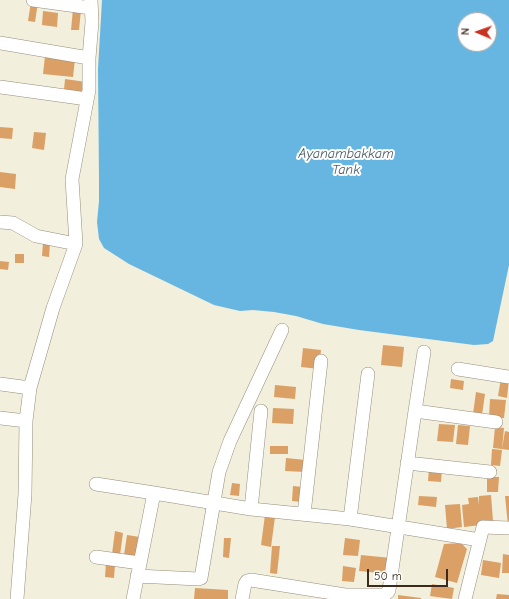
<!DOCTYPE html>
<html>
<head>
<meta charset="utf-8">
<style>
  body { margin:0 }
  #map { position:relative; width:509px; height:599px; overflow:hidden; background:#f2efdc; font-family:"Comic Neue",sans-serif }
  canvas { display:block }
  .north { position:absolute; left:457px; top:12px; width:40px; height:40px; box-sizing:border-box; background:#fff; border:1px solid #b1aaa5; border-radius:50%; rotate:272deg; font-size:11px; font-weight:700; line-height:16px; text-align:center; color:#3b2a1e }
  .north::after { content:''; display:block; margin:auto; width:14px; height:18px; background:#c8321e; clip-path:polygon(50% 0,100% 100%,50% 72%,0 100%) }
  .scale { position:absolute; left:367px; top:569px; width:81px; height:18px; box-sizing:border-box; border:2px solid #3b2a1e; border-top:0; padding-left:5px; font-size:12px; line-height:14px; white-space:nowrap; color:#3b2a1e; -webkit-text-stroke:3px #fff; paint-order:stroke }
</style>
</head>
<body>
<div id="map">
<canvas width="509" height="599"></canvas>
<div class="north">N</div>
<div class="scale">50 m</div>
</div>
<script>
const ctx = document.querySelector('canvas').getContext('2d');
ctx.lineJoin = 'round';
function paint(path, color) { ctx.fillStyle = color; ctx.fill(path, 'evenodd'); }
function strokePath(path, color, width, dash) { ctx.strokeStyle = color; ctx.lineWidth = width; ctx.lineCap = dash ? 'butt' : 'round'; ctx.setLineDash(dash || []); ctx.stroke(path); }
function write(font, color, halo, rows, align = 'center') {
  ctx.font = font + ' "Comic Neue",sans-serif'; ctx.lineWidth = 4; ctx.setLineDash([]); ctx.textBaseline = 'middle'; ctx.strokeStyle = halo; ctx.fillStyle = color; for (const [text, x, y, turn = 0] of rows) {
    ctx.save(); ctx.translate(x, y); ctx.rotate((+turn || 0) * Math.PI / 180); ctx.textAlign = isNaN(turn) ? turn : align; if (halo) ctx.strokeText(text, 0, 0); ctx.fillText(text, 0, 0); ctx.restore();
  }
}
const water = new Path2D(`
  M102,0H509V265L493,341L488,344L474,345L359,330L323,324L296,316L274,312L253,310L240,311L214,305L129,264L104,248L99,239L97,222L99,201V178L98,69ZM465,20H489V44H465Z`);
const building = new Path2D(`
  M31,2H38L35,22L28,21Z
  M73,9L81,10L79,30H71Z
  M43,11L58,13L57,27L42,25Z
  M45,56L75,59L73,77L43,74Z
  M65,79L86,82L85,92L64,90Z
  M0,127L13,128L12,139L0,138Z
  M34,132L46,133L44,150L32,148Z
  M0,172L16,174L15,189L0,187Z
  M43,243L50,244L49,257L42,256Z
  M15,254H24V263H15Z
  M0,261L9,262L8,270L0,269Z
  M383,345L404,347L402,367L381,365Z
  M303,348L321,350L319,369L301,367Z
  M501,378L509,379L507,398L498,396Z
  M451,379L464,381L463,390L450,388Z
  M275,385L296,387L295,399L274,397Z
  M476,392L485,394L482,415L473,414Z
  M490,399L506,400L504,418L489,417Z
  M273,408L294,409L293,424L272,423Z
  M439,424L455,425L453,442L437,441Z
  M458,425L470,426L468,445L456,444Z
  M495,427L504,428L502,449L493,448Z
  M505,431L509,432V450L502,449Z
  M270,446H288V454H270Z
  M492,449L502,450L500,466L491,465Z
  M286,458L306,460L305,472L285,471Z
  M429,469L442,470L441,482L428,481Z
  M487,477H499L498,492H487Z
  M232,483L240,484L239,496L230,495Z
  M293,486L303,487L302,502L292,501Z
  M491,495L493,521L481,525L464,527L462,505L469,504L468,498L478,497L479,505V496Z
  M419,496L437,497L436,507L418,505Z
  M505,496H509V526H508Z
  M460,504L462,527L447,529L445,505Z
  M265,515L275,517L271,547L261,545Z
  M115,531L123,533L120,555L112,554Z
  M127,535L140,537L138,557L124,555Z
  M224,538H231L229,558L223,557Z
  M345,538L360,540L358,556L343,555Z
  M461,543L467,549L457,583L435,577L444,544Z
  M272,546H280L277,574L270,573Z
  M503,554L509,555V573H502Z
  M361,555L391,558L390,574L359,571Z
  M483,560L501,563L499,578L481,575Z
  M106,563L115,564L114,578L105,577Z
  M343,566L356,568L354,582L342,581Z
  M432,584L454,588L452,599L430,596Z
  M195,588L228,590V599H194Z
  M497,594L509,595V599H496Z
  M398,595L421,598V599H398Z`);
const minor = new Path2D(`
  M33,0L91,8
  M0,43L89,58
  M0,87L87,99
  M0,222L13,223L36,236L76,244
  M458,369L509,377
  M0,384L30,388
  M415,411L424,352
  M0,418L26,421
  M407,463L490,472
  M96,484L154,493
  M251,509L261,411
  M304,514L321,361
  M350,519L368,374
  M96,557L140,563
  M137,576L198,579L201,578L219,472L230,441L282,330
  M17,599L25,494L26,421L30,388L53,308L76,244L72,179L89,90V58L92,22L91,0
  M133,599L154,493L251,509L350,519L480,540
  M242,599L245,584L247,581L251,580L345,595H384L388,592L389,590L415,411L496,422
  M465,599L483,527L509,528`);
const waterNames = [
  ["Ayanambakkam",346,154],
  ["Tank",346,170]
];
paint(water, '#67b6e1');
paint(building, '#daa065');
strokePath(minor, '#968c7d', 14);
strokePath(minor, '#fff', 13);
write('italic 14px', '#4a5b62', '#fff', waterNames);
</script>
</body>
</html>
